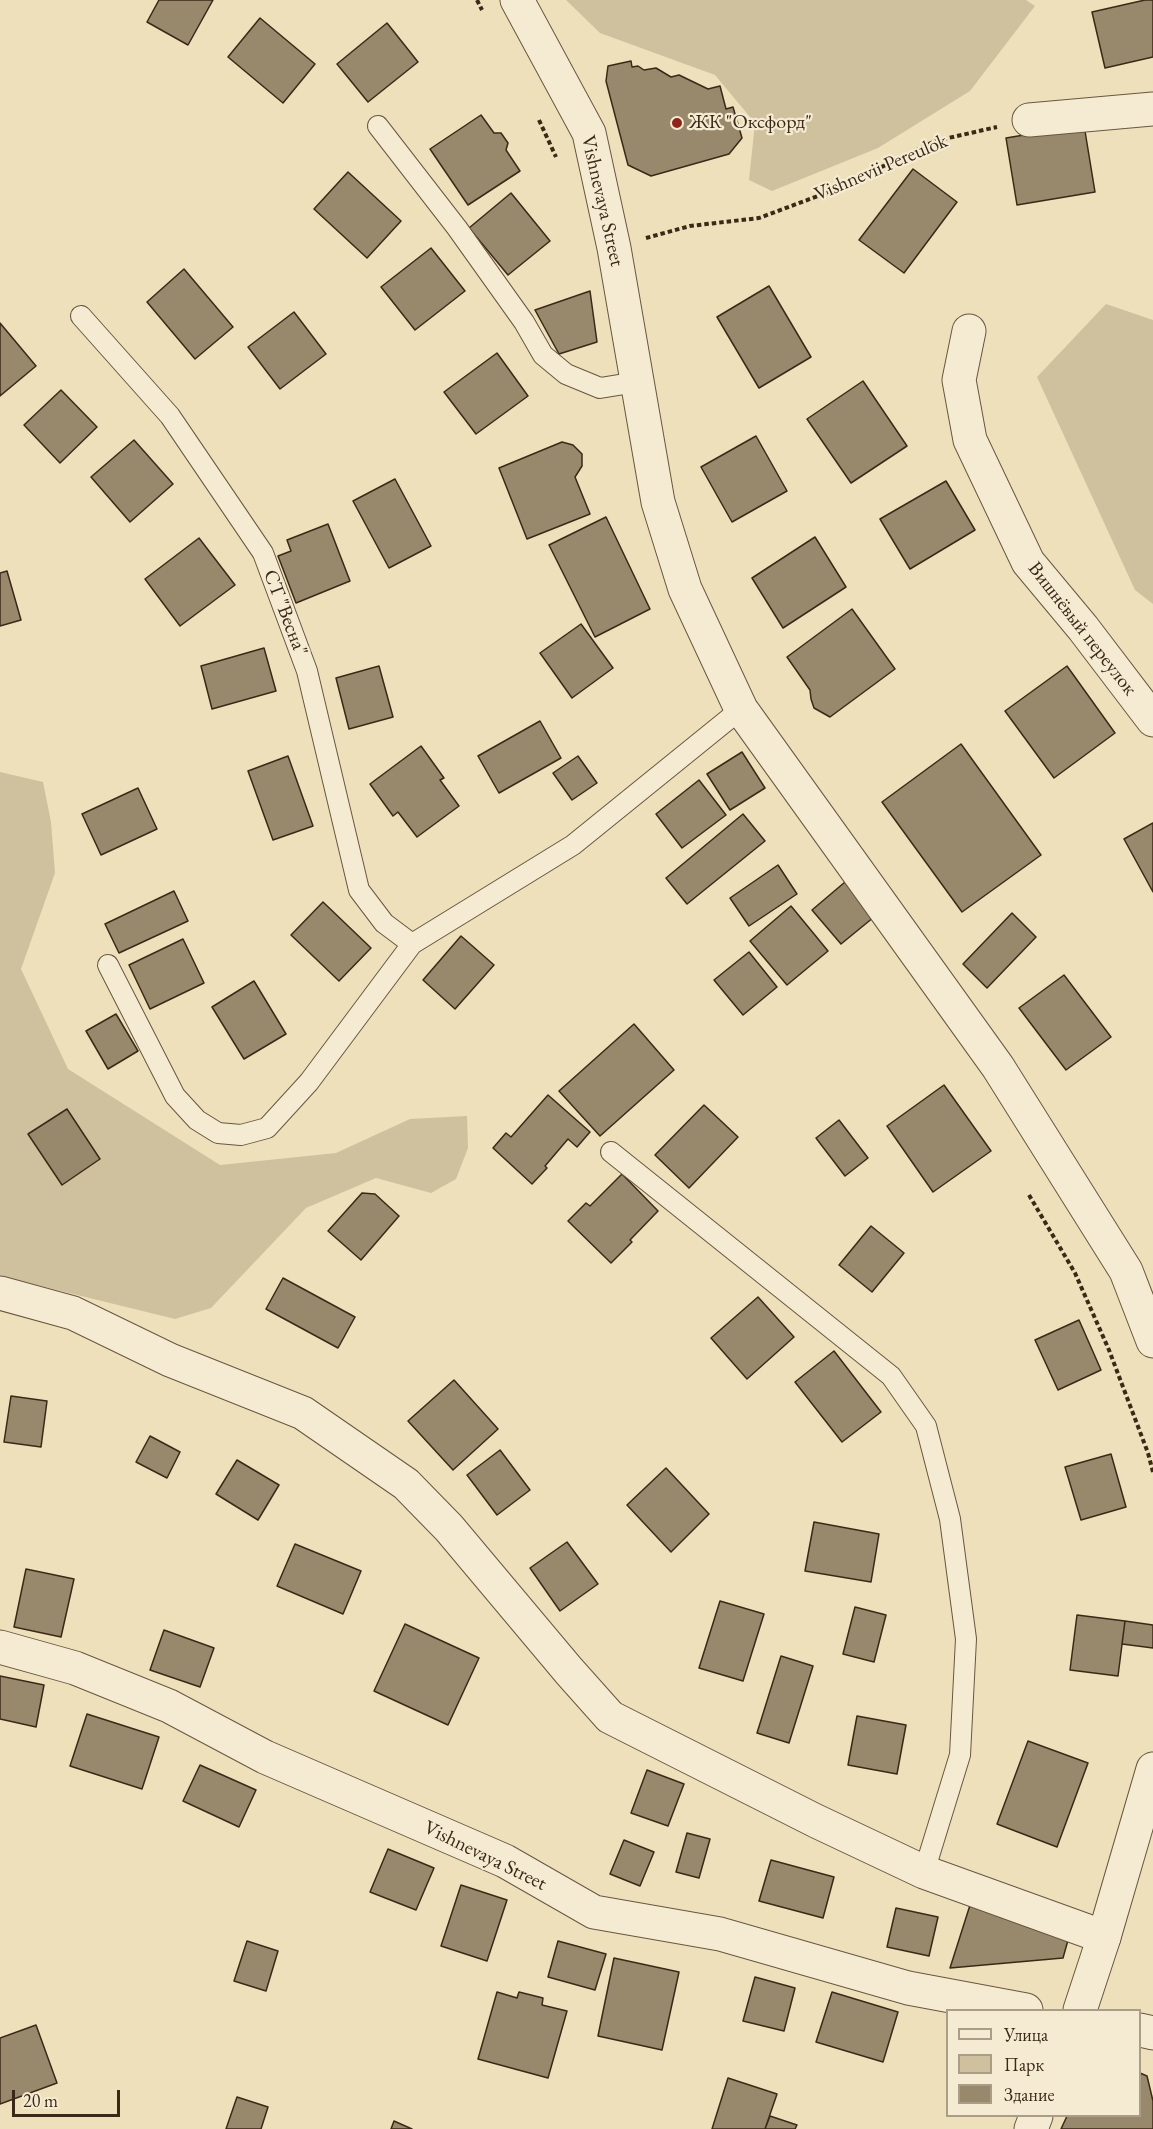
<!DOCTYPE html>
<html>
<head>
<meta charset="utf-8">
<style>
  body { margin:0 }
  #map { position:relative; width:1153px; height:2129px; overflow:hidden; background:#eee0ba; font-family:"EB Garamond",serif }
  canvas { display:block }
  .legend { position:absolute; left:946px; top:2009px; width:195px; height:108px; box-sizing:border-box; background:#f4ebd2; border:2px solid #aa9d87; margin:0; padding:8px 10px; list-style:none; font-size:18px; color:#3b2917 }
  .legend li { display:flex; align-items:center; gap:12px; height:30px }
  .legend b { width:30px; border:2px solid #aa9d87 }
  .scale { position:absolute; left:12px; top:2090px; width:108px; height:27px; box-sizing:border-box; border:3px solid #3b2917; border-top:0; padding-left:8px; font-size:18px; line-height:21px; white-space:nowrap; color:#3b2917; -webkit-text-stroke:4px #f4ebd2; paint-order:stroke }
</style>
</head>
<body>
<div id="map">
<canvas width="1153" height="2129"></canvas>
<ul class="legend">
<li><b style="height:8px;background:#f4ebd2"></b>Улица</li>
<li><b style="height:16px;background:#d0c19e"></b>Парк</li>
<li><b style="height:16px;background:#98886c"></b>Здание</li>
</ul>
<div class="scale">20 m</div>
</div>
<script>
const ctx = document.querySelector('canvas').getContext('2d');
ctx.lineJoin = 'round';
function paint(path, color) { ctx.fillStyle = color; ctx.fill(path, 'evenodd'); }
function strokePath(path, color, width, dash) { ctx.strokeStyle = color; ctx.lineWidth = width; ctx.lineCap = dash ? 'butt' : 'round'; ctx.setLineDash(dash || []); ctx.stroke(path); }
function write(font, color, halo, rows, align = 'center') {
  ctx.font = font + ' "EB Garamond",serif'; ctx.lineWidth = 4.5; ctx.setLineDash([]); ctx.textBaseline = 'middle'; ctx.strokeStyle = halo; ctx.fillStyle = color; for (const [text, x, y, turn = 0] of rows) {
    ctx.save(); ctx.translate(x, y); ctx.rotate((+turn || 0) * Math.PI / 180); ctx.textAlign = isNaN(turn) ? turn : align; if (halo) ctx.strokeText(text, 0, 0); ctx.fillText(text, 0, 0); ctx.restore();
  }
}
const green = new Path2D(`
  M566,0H1026L1035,6L970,91L878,148L772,191L749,180L755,123L715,75L600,33Z
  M1106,304L1153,320V604L1135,590L1037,377Z
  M0,772L43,782L51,822L55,873L21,969L68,1069L220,1165L336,1153L410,1119L467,1116L468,1148L456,1179L431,1193L376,1178L306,1208L211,1308L175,1319L0,1276Z`);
const building = new Path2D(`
  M159,0H213L188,45L147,22Z
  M1145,0H1153V57L1105,68L1092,12Z
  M260,18L315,64L283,103L228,57Z
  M387,23L418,62L368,102L337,64Z
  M631,61L632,67L638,66L644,70L656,68L671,77L679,75L708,89L720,86L726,109L733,107L742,138L729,154L651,176L628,165L606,81L608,66Z
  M481,115L494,133H501L508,143L506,150L520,171L468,205L430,149Z
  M1084,125L1095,192L1017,205L1006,138Z
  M913,169L957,202L904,273L859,240Z
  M348,172L401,221L367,258L314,209Z
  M511,193L550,241L508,275L469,228Z
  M431,248L465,291L415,330L381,287Z
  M184,269L233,327L195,359L147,302Z
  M769,286L811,357L759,388L717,317Z
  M590,291L597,342L559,354L535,310Z
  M294,312L326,354L280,389L248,347Z
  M0,323L36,366L0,396Z
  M497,353L528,396L476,434L444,392Z
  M863,381L907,446L851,483L807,419Z
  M61,390L97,427L60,463L24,425Z
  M756,436L787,491L732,522L701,467Z
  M134,440L173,484L130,522L91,477Z
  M562,442L573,445L582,454V466L575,477L590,514L527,539L499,468Z
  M395,479L431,546L389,568L353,501Z
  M946,481L975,530L910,569L880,519Z
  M606,517L650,609L595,637L549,545Z
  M328,524L350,581L296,603L278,556L291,551L287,540Z
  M815,537L846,587L783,628L752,578Z
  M199,538L235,585L180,626L145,579Z
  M7,571L21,620L0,626V573Z
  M852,609L895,669L830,717L814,708L811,699L810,690L787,657Z
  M581,624L613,668L572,698L540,653Z
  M264,648L276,691L212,709L201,666Z
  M379,666L393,717L349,729L336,678Z
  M1067,666L1115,733L1054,778L1005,711Z
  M540,721L561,758L499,793L478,756Z
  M961,744L1041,855L962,912L882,802Z
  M421,746L444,778L440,780L459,806L417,837L398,812L393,816L370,784Z
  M742,752L765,788L730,810L707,774Z
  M288,756L313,826L273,840L248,771Z
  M578,756L597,783L572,800L553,773Z
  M699,780L726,815L682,848L656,814Z
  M138,788L157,829L101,855L82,814Z
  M743,814L765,841L687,904L666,878Z
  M1153,823V892L1124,839Z
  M778,865L797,894L749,926L730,898Z
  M845,882L874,917L841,944L812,910Z
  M174,891L188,921L119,953L105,924Z
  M323,902L371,948L339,981L291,935Z
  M791,906L828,951L787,985L750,941Z
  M1012,913L1036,937L987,988L963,964Z
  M461,936L494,965L455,1009L423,980Z
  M183,939L204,983L150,1009L129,965Z
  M749,952L777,987L743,1015L714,980Z
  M1064,975L1111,1037L1066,1070L1019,1008Z
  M254,981L286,1034L244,1059L212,1007Z
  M116,1014L138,1051L108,1069L86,1031Z
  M634,1024L674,1070L600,1136L559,1091Z
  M944,1085L991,1151L933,1192L887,1126Z
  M548,1095L590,1132L577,1147L568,1139L545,1166L547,1168L532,1184L493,1148L506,1133L511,1137Z
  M704,1105L738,1137L689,1188L655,1155Z
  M67,1109L100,1159L62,1185L28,1134Z
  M839,1120L868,1158L845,1176L816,1138Z
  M622,1174L658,1211L630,1240L632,1242L611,1263L568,1221L586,1203L590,1206Z
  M362,1193L375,1194L399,1216L361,1260L328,1231Z
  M871,1226L904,1253L872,1292L839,1265Z
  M283,1278L355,1317L338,1348L266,1309Z
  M758,1297L794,1337L747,1379L711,1338Z
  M1079,1320L1101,1370L1058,1390L1035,1340Z
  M834,1351L881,1412L842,1442L795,1382Z
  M454,1380L498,1429L453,1470L408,1421Z
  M11,1396L47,1401L41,1447L4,1442Z
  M150,1436L180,1452L167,1478L136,1462Z
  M500,1450L530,1490L497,1515L467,1475Z
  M1111,1454L1126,1507L1081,1520L1065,1467Z
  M237,1460L279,1485L258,1520L216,1494Z
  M666,1468L709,1514L671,1552L627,1505Z
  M814,1522L879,1534L871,1582L805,1571Z
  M567,1542L598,1584L560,1611L530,1568Z
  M295,1544L361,1571L343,1614L277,1586Z
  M26,1569L74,1579L61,1637L14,1627Z
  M720,1601L764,1614L743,1681L699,1668Z
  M855,1607L886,1615L874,1662L843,1654Z
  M1077,1615L1125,1621L1118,1676L1070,1670Z
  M1125,1621L1153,1625V1648L1122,1644Z
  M405,1624L479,1658L448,1725L374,1691Z
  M164,1630L214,1648L200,1687L150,1670Z
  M781,1656L813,1666L789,1743L757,1733Z
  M0,1676L44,1685L36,1727L0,1719Z
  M87,1714L159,1737L142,1789L70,1766Z
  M857,1716L906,1725L897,1774L848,1765Z
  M1028,1741L1088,1763L1057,1847L997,1824Z
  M200,1765L256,1790L239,1827L183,1801Z
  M647,1770L684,1784L668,1826L631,1813Z
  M687,1833L710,1839L699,1878L676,1872Z
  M624,1840L654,1852L640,1886L610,1874Z
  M388,1849L434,1868L416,1910L370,1892Z
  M771,1860L834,1877L823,1918L759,1901Z
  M461,1885L507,1900L487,1961L441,1946Z
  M971,1902L1070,1933L1063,1958L950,1968Z
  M896,1908L938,1917L929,1956L887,1947Z
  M247,1941L278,1951L266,1991L234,1981Z
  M558,1941L606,1954L595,1990L548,1977Z
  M614,1958L679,1972L662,2050L598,2036Z
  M755,1977L795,1988L784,2031L743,2021Z
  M497,1992L517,1998L519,1992L543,1998L542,2005L567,2011L548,2078L478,2059Z
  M832,1992L898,2012L883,2062L816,2042Z
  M36,2025L57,2083L0,2104V2038Z
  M1140,2073L1147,2076L1153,2101V2129H1061L1067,2116H1140Z
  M728,2078L777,2094L765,2129H712Z
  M237,2097L268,2107L261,2129H226Z
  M770,2116L797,2125L795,2129H765Z
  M394,2121L412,2129H391Z`);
const path = new Path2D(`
  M477,0L482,10
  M539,120L556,157
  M646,238L690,226L759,218L834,190L935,141L997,127
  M1029,1195L1075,1273L1109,1350L1148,1453L1153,1472`);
const service = new Path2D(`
  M378,126L457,228L524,322L543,355L566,374L600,388L637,382
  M81,316L170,416L263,553L307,671L359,890L384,923L412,944
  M108,965L175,1096L197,1120L218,1133L241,1135L267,1128L309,1082L412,944L573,845L741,709
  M611,1152L891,1376L926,1426L950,1519L966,1639L960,1755L924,1872`);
const minor = new Path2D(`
  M1029,120L1153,109
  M969,331L959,380L970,440L1028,562L1083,628L1153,720
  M0,1293L73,1313L170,1360L303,1413L406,1484L449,1528L569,1671L610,1717L816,1821L924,1872L1104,1937
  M0,1647L75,1668L169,1706L265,1757L505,1861L594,1912L720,1934L908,1988L1026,2010
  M1140,2030L1153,2033`);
const tertiary = new Path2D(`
  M517,0L589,133L614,248L658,502L685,589L741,709L998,1067L1126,1271L1153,1341
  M1080,2010L1104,1937L1153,1769
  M1031,2129L1036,2116`);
const markers = [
  [677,123,6,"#8f2418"]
];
const poiNames = [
  ["ЖК \"Оксфорд\"",689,123]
];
const streetNames = [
  ["Vishnevii Pereulok",881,168,-23],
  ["Vishnevaya Street",602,201,77],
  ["СТ \"Весна\"",285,613,69],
  ["Вишнёвый переулок",1082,629,52],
  ["Vishnevaya Street",485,1856,26]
];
paint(green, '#d0c19e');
paint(building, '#98886c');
strokePath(building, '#3b2917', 1.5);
strokePath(service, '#685740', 22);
strokePath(minor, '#685740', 35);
strokePath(tertiary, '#685740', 35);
strokePath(path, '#3b2917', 4, [4.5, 3]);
strokePath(service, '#f4ebd2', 20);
strokePath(minor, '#f4ebd2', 33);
strokePath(tertiary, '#f4ebd2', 33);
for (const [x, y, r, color] of markers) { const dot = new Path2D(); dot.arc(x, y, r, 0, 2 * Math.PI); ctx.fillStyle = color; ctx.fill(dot); strokePath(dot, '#f4ebd2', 2); }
write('20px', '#3b2917', '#f4ebd2', poiNames, 'left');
write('20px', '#3b2917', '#f4ebd2', streetNames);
</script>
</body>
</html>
